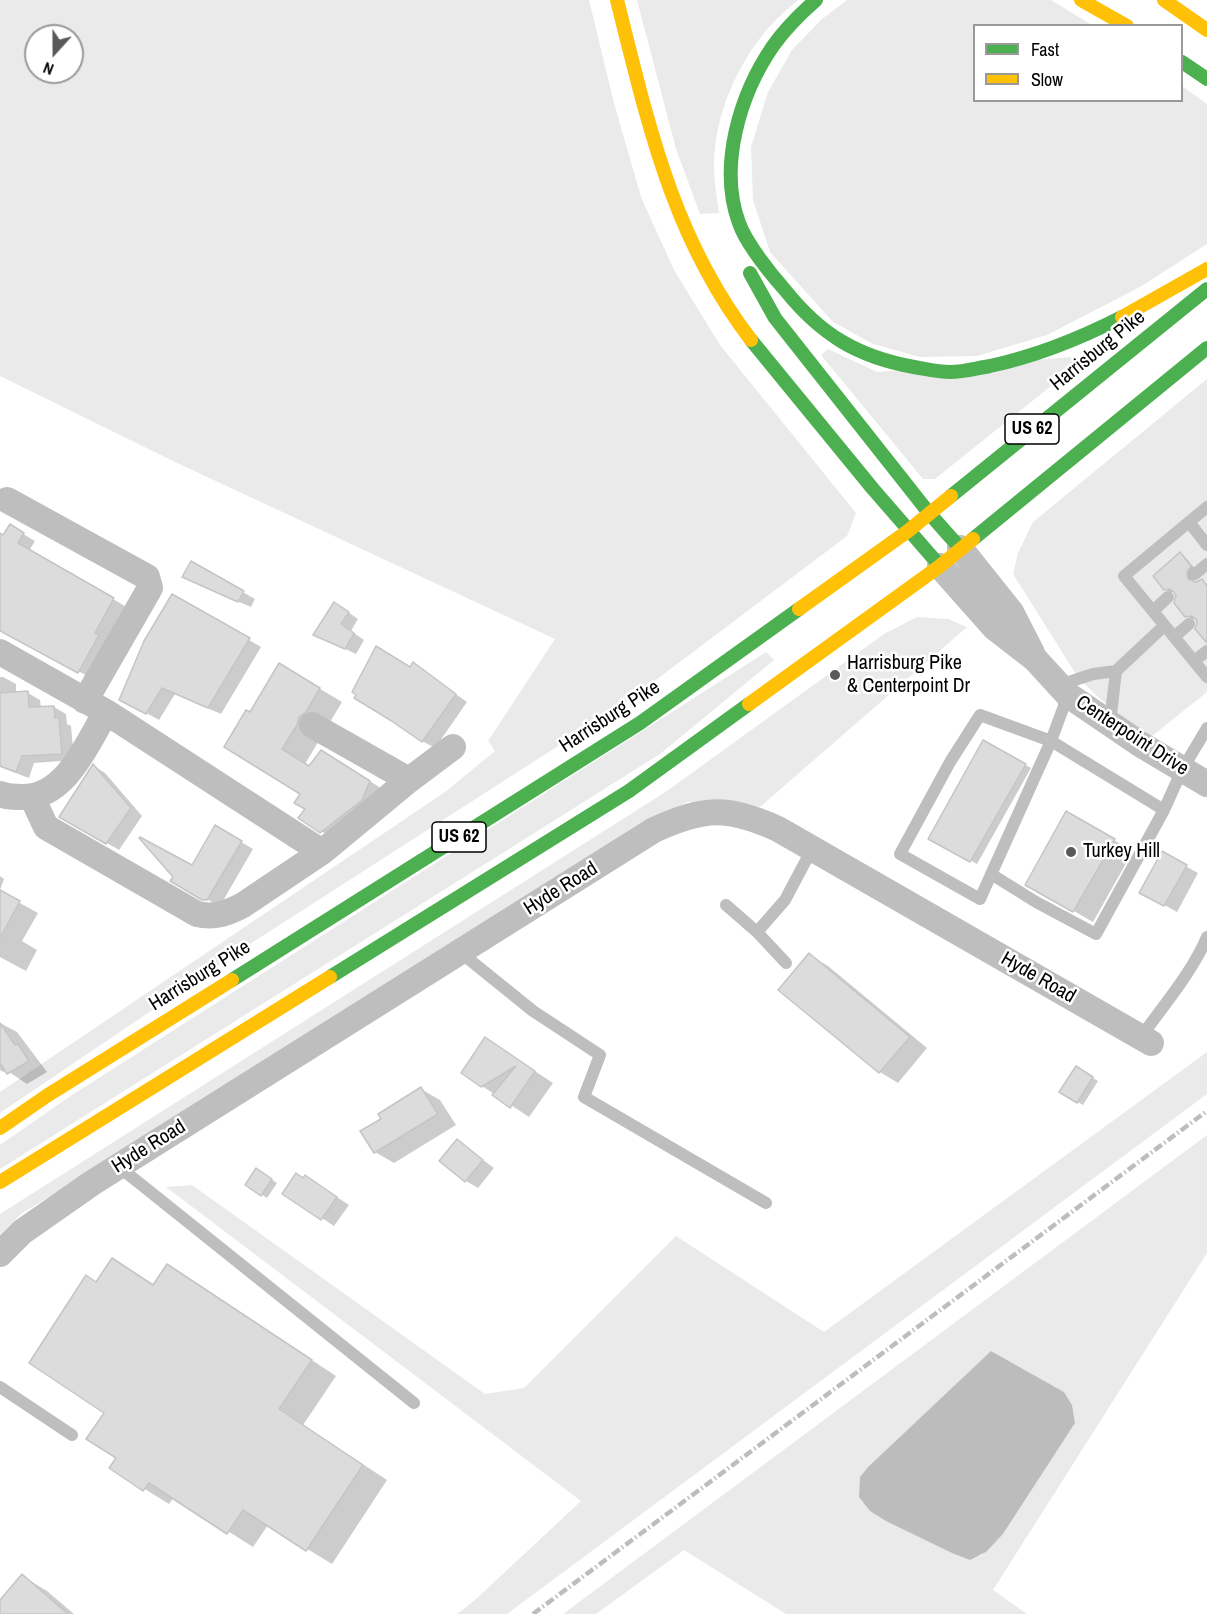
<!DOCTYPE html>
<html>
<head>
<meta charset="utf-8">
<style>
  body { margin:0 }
  #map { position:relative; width:1207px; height:1614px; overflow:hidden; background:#fff; font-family:"Archivo Narrow",sans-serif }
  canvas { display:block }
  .legend { position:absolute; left:973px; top:24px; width:210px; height:78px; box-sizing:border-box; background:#fff; border:2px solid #999; margin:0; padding:8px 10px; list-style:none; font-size:18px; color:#000 }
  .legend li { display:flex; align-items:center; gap:12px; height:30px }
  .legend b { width:30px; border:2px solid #999 }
  .north { position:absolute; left:24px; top:24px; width:60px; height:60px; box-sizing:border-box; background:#fff; border:2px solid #999; border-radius:50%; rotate:201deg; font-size:16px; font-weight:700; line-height:24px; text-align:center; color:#000 }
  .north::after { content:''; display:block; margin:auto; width:21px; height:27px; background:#595959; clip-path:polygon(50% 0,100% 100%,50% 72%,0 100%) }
</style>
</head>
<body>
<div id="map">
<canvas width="1207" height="1614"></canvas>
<ul class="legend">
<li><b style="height:8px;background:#4caf50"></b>Fast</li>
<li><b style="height:8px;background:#ffc107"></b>Slow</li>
</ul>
<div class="north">N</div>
</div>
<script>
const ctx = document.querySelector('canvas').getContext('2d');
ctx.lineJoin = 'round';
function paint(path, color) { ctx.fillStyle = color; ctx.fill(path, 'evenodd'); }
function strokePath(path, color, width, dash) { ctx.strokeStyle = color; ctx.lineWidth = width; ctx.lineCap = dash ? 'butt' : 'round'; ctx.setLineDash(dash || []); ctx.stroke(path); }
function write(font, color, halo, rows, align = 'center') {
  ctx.font = font + ' "Archivo Narrow",sans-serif'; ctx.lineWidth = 5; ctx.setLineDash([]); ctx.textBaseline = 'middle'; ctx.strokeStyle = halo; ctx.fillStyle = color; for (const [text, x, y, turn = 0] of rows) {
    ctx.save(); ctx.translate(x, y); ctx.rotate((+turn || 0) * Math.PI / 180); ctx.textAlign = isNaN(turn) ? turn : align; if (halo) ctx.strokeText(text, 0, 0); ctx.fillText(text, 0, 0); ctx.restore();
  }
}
const green = new Path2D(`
  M0,0H589L614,103L641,197L674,270L720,345L856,513L847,536L628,701L250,944L0,1113V1092L445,792L495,751L488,741L555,639L175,462L0,376ZM36,36H72V72H36Z
  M637,0H798C789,8 779,16 771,25C737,63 714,116 714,167C714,182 717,198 719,213L700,214L676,149Z
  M847,0H1051L1092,25L974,26V100H1182V86L1207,104V244L1140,287L1047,335L977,356L920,357L873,344L833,322L770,252L753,200L751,147L768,92L792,50L822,19Z
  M828,349L877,372L1071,357L1076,366L935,479H923L821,355Z
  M1207,379V692L1152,736L1120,717L1079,679L1013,574L1018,553L1033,522Z
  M917,617L948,619L967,627L760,807L726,800L687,802L663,814L127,1150L22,1213L0,1235V1214L667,791L884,634Z
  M766,652L774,660L660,754L0,1169V1145L69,1097Z
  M1207,1052V1094L507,1614H457L475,1600L581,1501L166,1187L192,1185L485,1394L524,1388L676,1236L824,1332Z
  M1207,1135V1253L993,1590L1027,1614H786L684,1550L596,1614H563ZM991,1351L1064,1392L1072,1405L1075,1423L1003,1534L981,1556L952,1553L870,1511L860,1477L868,1467Z`);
const water = new Path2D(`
  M991,1351L1064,1392L1072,1405L1075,1423L1003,1534L986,1552L970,1560L952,1553L886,1521L870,1511L859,1497L860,1477L868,1467Z`);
const shadow = new Path2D(`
  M10,526L35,541L29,551L125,606L105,641L91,678L0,629V543Z
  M1180,554L1186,558L1196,570L1192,575L1194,583L1202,581L1207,584V641L1197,619H1193L1186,616L1176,592H1171L1165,589Z
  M191,563L255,599L251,607L196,583Z
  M173,596L261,647L221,714L175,694L159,720L134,706Z
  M345,610L358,619L351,631L364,640L356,654L326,640Z
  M413,664L467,702L435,748L422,741L411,669Z
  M0,677H3L16,684V694L28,693L40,700L41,708L54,707L66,714L67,724L71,726L74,760L34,763L29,778L0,767Z
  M302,678L342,702L305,764L310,767L344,765L392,795L344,845L321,831L307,809L302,793L250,714Z
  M984,742L1031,768L977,864L930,838Z
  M94,766L105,773L142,816L119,850L61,816Z
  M1067,813L1133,851L1093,922L1027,884Z
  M215,827L253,849L220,906L172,881L174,877L192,867Z
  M1162,853L1198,873L1177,912L1141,892Z
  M0,876L4,879L0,890Z
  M0,892L38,913L22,941L37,950L26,971L0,957Z
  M809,955L828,966L927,1048L898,1083L880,1072Z
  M0,1023L17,1032L47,1072L27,1084L6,1070L3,1072L0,1070Z
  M486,1039L553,1083L529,1117L482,1086Z
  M1076,1068L1098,1081L1083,1105L1061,1092Z
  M421,1089L440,1100L456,1125L394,1163L375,1152L383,1119Z
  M457,1141L494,1168L478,1188L466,1181Z
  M262,1173L277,1183L267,1198L247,1184Z
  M304,1179L317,1184L349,1205L334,1226L284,1193Z
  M192,1281L336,1376L303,1425L387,1480L332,1564L268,1525L253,1547L174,1497L169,1504L111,1468L118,1458L106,1412L97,1283L154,1286Z
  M22,1576L47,1591L74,1614H0V1602Z`);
const building = new Path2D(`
  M10,524L24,533L18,543L114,598L95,633L99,635L78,673L0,631V533L3,535Z
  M1180,552L1191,566L1187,572L1188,579L1196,582L1202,579L1207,586V643L1195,629L1197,623L1196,619L1191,616L1185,617L1174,603L1176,596L1174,592L1170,589L1164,590L1153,576Z
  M191,561L244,591L238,602L182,577Z
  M172,594L250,638L208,708L162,688L146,714L119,700L144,641Z
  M334,602L349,612L341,624L354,633L345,649L313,635Z
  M376,646L410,667L413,662L456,694L422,742L390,720L354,698L356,695L352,692Z
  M279,663L320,688L306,712L299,717L297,725L282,749L309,766L321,750L370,781L362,800L320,833L298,818L305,809L294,803L300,794L224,747L246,710L250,712Z
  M28,691L29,707L54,706L55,718L59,717L62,754L22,756L16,772L0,766V693Z
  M983,740L1026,764L970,862L928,839Z
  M93,764L131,808L106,844L59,817Z
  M1066,811L1115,839L1073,912L1025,885Z
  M215,825L242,841L207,900H202L170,881L173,877L139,838L140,837L192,865Z
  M1162,851L1187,865L1164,906L1139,893Z
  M0,890L20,901L0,938Z
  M809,953L910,1037L879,1073L778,990Z
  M0,1023L15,1045L18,1044L29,1061L7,1074L0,1063Z
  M485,1037L535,1071L510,1108L492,1095L516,1066L481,1087L461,1073Z
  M1076,1066L1093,1077L1077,1103L1059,1092Z
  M421,1087L438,1114L374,1153L360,1131L381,1119L378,1114Z
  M457,1139L483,1160L465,1182L439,1161Z
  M256,1168L272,1179L261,1196L245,1185Z
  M296,1173L303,1178L305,1175L337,1197L321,1220L282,1194Z
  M112,1258L153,1285L167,1264L312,1360L279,1409L363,1465L306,1551L243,1510L227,1534L149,1483L143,1491L109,1468L116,1458L86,1439L104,1413L29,1363L86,1275L96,1282Z
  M22,1574L68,1614H0V1600Z`);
const lane = new Path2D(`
  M1207,507L1124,576L1207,677
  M1189,522L1207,545
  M1195,574L1207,564
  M1153,611L1168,597
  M1174,637L1189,624
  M1194,661L1207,651
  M1060,685L1093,674L1116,671L1164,626
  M1110,723L1116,671
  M1164,810L1182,770L1207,728
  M991,874L1036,902L1096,934L1164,810L1051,741L980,899L900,854L950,762L980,715L1051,741L1068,695
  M726,905L757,932
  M460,952L533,1011L600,1055L584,1097L766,1203
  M786,963L757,932L785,900L812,849
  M1141,1037C1163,1006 1193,971 1207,937
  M118,1166L414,1403
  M0,1387L72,1435`);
const street = new Path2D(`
  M7,500L147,577L150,588L85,701
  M960,548L1011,612L1032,653
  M940,566L995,628L1035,659L1068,695L1140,744L1207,784
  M0,652L106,712L322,852
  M312,725L409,780
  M0,794C8,797 14,797 23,797C66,797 87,744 106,712
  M32,797L46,827L197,914C215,918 228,913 243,905L322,852L409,780L453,747
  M0,1254L22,1232L92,1183L654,830C704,807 728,806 778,829L1151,1043`);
const fast = new Path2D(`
  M816,0C800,14 785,29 773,46C740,94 718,166 739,223C746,243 771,274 785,290C821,335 858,357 914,367C926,369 938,372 950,372C964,372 977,368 990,366C1037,356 1079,339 1122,317
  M1182,62L1207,79
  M750,273L775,318L929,513L960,548
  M751,340L873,489L940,566
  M951,496L1207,289
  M973,539L1207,348
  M330,977L629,791L749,704
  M232,980L640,723L799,609`);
const slow = new Path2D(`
  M617,0C648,123 672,237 751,340
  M1081,0L1127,26
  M1164,0L1207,30
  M1122,317L1207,269
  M799,609L908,531L951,496
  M749,704L940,566L973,539
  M0,1128L48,1095L232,980
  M0,1182L330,977`);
const rail = new Path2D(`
  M533,1614L1207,1111`);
const markers = [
  [835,675,6,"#595959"],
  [1071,852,6,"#595959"]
];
const shields = [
  [1032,429,54],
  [459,837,54]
];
const shieldNames = [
  ["US 62",1032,429],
  ["US 62",459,837]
];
const streetNames = [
  ["Harrisburg Pike",1098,351,-39],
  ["Harrisburg Pike",610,717,-33],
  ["Centerpoint Drive",1132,736,33],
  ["Hyde Road",561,889,-32],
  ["Harrisburg Pike",200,976,-32],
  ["Hyde Road",1038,978,30],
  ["Hyde Road",149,1147,-32]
];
const poiNames = [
  ["Harrisburg Pike",847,664],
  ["& Centerpoint Dr",847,687],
  ["Turkey Hill",1083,852]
];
paint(green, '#eaeaea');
paint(water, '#bcbcbc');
paint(shadow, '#0003');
paint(building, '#dcdcdc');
strokePath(building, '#c5c5c5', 1.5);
strokePath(lane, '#bebebe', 12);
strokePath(street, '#bebebe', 26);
strokePath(fast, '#4caf50', 14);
strokePath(slow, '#ffc107', 14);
strokePath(rail, '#bdbdbd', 4.5, [9, 3, 1.5, 3]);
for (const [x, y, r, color] of markers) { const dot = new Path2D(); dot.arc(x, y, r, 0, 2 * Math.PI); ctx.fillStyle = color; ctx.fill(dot); strokePath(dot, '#fff', 2); }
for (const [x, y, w] of shields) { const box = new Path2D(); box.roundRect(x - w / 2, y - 15, w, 30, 4.5); ctx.fillStyle = '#fff'; ctx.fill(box); strokePath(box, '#000', 1.5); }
write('bold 18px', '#000', null, shieldNames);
write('20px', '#000', '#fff', streetNames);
write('20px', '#000', '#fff', poiNames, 'left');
</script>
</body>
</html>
